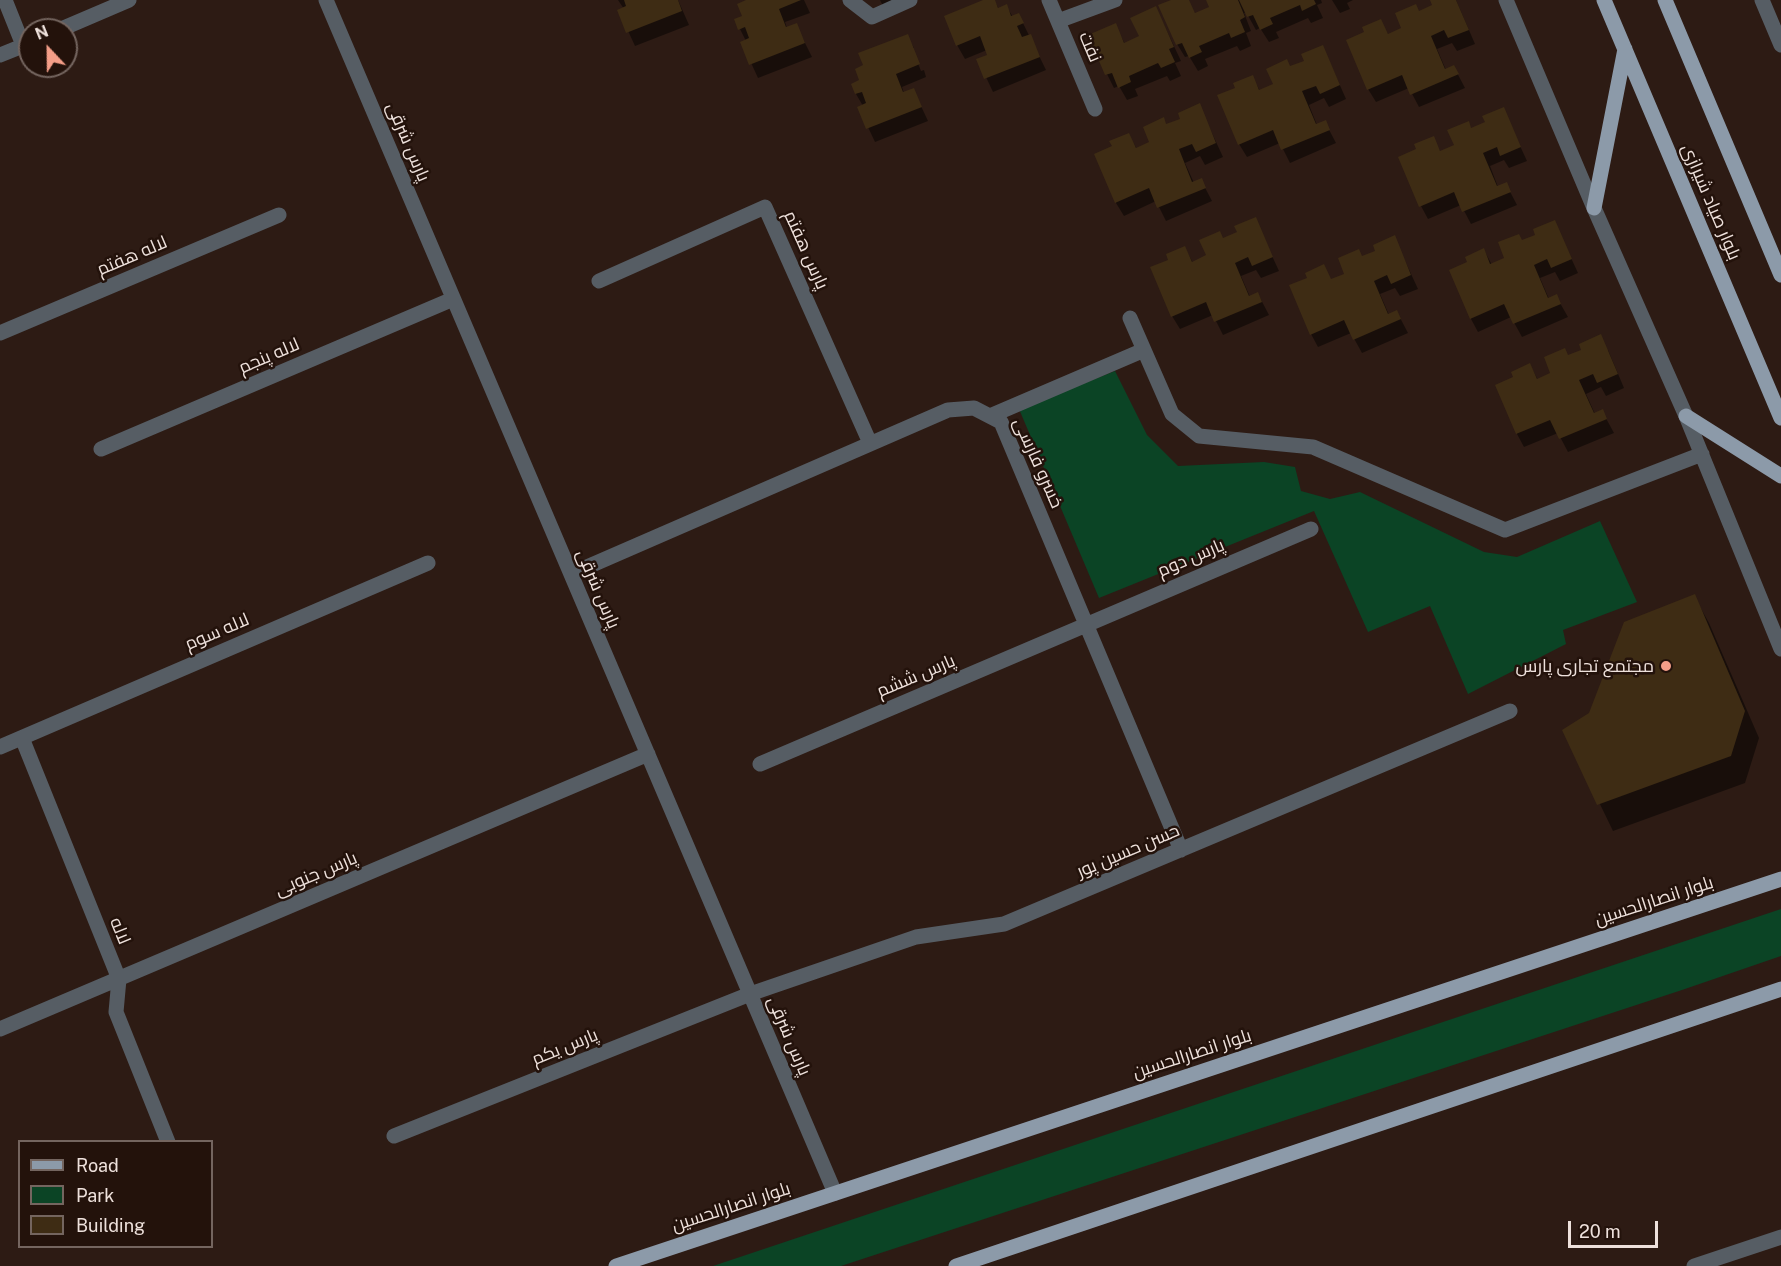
<!DOCTYPE html>
<html>
<head>
<meta charset="utf-8">
<style>
  body { margin:0 }
  #map { position:relative; width:1781px; height:1266px; overflow:hidden; background:#2d1b14; font-family:"Public Sans",sans-serif }
  canvas { display:block }
  .legend { position:absolute; left:18px; top:1140px; width:195px; height:108px; box-sizing:border-box; background:#23120b; border:2px solid #74655f; margin:0; padding:8px 10px; list-style:none; font-size:18px; color:#eee1dc }
  .legend li { display:flex; align-items:center; gap:12px; height:30px }
  .legend b { width:30px; border:2px solid #74655f }
  .north { position:absolute; left:18px; top:18px; width:60px; height:60px; box-sizing:border-box; background:#23120b; border:2px solid #74655f; border-radius:50%; rotate:338deg; font-size:16px; font-weight:700; line-height:24px; text-align:center; color:#eee1dc }
  .north::after { content:''; display:block; margin:auto; width:21px; height:27px; background:#f49e88; clip-path:polygon(50% 0,100% 100%,50% 72%,0 100%) }
  .scale { position:absolute; left:1568px; top:1221px; width:90px; height:27px; box-sizing:border-box; border:3px solid #eee1dc; border-top:0; padding-left:8px; font-size:18px; line-height:21px; white-space:nowrap; color:#eee1dc; -webkit-text-stroke:4px #23120b; paint-order:stroke }
</style>
</head>
<body>
<div id="map">
<canvas width="1781" height="1266"></canvas>
<ul class="legend">
<li><b style="height:8px;background:#8c9aa9"></b>Road</li>
<li><b style="height:16px;background:#0b4425"></b>Park</li>
<li><b style="height:16px;background:#3e2c14"></b>Building</li>
</ul>
<div class="north">N</div>
<div class="scale">20 m</div>
</div>
<script>
const ctx = document.querySelector('canvas').getContext('2d');
ctx.lineJoin = 'round';
function paint(path, color) { ctx.fillStyle = color; ctx.fill(path, 'evenodd'); }
function strokePath(path, color, width, dash) { ctx.strokeStyle = color; ctx.lineWidth = width; ctx.lineCap = dash ? 'butt' : 'round'; ctx.setLineDash(dash || []); ctx.stroke(path); }
function write(font, color, halo, rows, align = 'center') {
  ctx.font = font + ' "Public Sans",Cairo,sans-serif'; ctx.lineWidth = 5; ctx.setLineDash([]); ctx.textBaseline = 'middle'; ctx.strokeStyle = halo; ctx.fillStyle = color; for (const [text, x, y, turn = 0] of rows) {
    ctx.save(); ctx.translate(x, y); ctx.rotate((+turn || 0) * Math.PI / 180); ctx.textAlign = isNaN(turn) ? turn : align; if (halo) ctx.strokeText(text, 0, 0); ctx.fillText(text, 0, 0); ctx.restore();
  }
}
const green = new Path2D(`
  M1115,371L1147,435L1178,466L1264,462L1295,467L1301,491L1330,499L1360,492L1484,552L1517,557L1600,521L1637,602L1563,630L1566,644L1468,694L1430,606L1368,632L1314,511L1099,598L1019,409Z
  M1781,909V956L1682,990L841,1266H713Z`);
const shadow = new Path2D(`
  M618,0H678L689,25L635,46L619,11L624,9Z
  M747,0H804L810,13L785,22L787,28L796,25L812,57L758,78L742,43L746,41L740,29Z
  M880,0H909L885,10Z
  M987,0H994L999,9L1006,6L1013,17L1019,15L1046,70L993,92L978,60L989,56L987,50L965,59L957,45Z
  M1174,0H1188L1196,15L1211,8L1208,0H1321L1322,3L1317,5L1323,18L1311,23L1308,18L1276,32L1279,38L1269,42L1260,28L1256,30L1246,12L1244,13L1251,31L1246,33L1251,46L1240,51L1237,46L1205,59L1208,66L1198,71L1189,56L1185,57L1177,44Z
  M1332,0H1353L1347,3L1350,9L1340,13Z
  M1432,0H1456L1475,44L1457,51L1452,43L1437,49L1446,70L1454,67L1465,88L1419,107L1409,88L1376,102L1368,89L1366,33L1381,21L1389,36L1403,29L1419,13L1434,6Z
  M1156,8L1181,61L1175,63L1181,76L1170,81L1167,76L1135,89L1138,96L1127,100L1119,86L1114,88L1107,74L1115,25L1125,44L1141,37Z
  M907,36L914,48H912L921,71L924,70L926,77L902,87L904,93L913,89L928,121L875,142L859,108L863,106L856,94L861,81Z
  M1323,47L1346,99L1329,107L1324,98L1309,105L1317,125L1325,122L1336,143L1290,163L1280,143L1247,157L1239,144L1238,89L1252,76L1260,91L1275,85L1290,68L1306,62Z
  M1199,105L1223,157L1205,165L1200,156L1185,163L1194,183L1201,180L1212,201L1166,221L1156,201L1124,216L1116,203L1114,147L1128,134L1137,149L1151,143L1167,126L1182,120Z
  M1503,109L1527,161L1509,168L1504,160L1490,166L1498,187L1506,184L1517,205L1471,224L1461,205L1428,219L1421,206L1418,150L1433,138L1441,153L1456,146L1472,130L1487,123Z
  M1255,219L1279,271L1261,278L1256,270L1241,276L1250,297L1258,294L1269,315L1223,335L1213,315L1180,329L1172,316L1170,261L1185,248L1193,263L1208,256L1223,240L1238,233Z
  M1554,221L1578,273L1560,281L1555,272L1540,278L1549,299L1556,296L1568,317L1522,337L1511,317L1478,332L1471,319L1469,263L1484,250L1492,265L1506,259L1522,242L1537,236Z
  M1394,237L1418,289L1400,296L1395,288L1380,294L1389,315L1397,312L1408,333L1362,353L1351,333L1318,347L1311,334L1332,281L1346,275L1362,258L1377,251Z
  M1608,350L1624,388L1606,396L1601,387L1586,394L1595,414L1602,411L1614,433L1568,452L1558,433L1524,447L1517,434L1515,378L1530,365L1538,380L1552,374L1568,357Z
  M1694,596L1709,623L1759,738L1745,783L1613,831L1564,730L1590,714Z`);
const building = new Path2D(`
  M624,0H678L682,11L626,33L617,10L626,6Z
  M746,0H801L779,9L786,27L797,23L805,43L749,65L740,42L749,38L745,27L738,30L734,19L742,16L737,4Z
  M983,0H995L998,8L1007,4L1011,16L1019,13L1024,23L1017,26L1022,37L1031,34L1040,57L984,79L976,59L987,55L980,36L956,46L944,16Z
  M1171,0H1189L1195,13L1209,7L1206,0H1238L1245,17L1240,20L1245,32L1231,38L1229,33L1199,46L1202,52L1189,58L1182,43L1176,45L1158,5Z
  M1239,0H1314L1316,4L1302,11L1300,5L1270,18L1273,24L1260,30L1253,15L1247,17Z
  M1430,0H1456L1469,30L1448,38L1444,30L1431,36L1445,69L1454,65L1459,74L1410,95L1402,75L1367,90L1346,40L1364,32L1362,27L1381,19L1388,34L1401,28L1395,13L1416,4L1419,11L1432,5Z
  M1156,6L1174,47L1169,49L1175,62L1161,68L1158,63L1129,76L1131,82L1118,88L1112,73L1105,75L1088,35L1116,23L1124,43L1139,36L1130,18Z
  M908,34L920,64L896,74L903,92L914,88L922,107L866,129L857,107L866,103L862,92L855,94L851,84L859,80L855,69L863,65L858,53Z
  M1323,45L1340,85L1320,94L1316,86L1302,91L1316,124L1326,120L1330,130L1281,150L1273,130L1238,145L1217,95L1235,88L1233,83L1253,75L1259,90L1273,84L1266,69L1287,59L1290,66L1304,61L1301,54Z
  M1200,103L1216,143L1196,152L1192,144L1179,149L1192,182L1202,178L1206,188L1157,208L1149,188L1115,203L1094,154L1112,146L1109,141L1129,133L1136,148L1149,142L1143,127L1164,117L1166,124L1180,119L1178,113Z
  M1504,107L1521,147L1500,156L1497,147L1483,153L1497,186L1507,182L1511,192L1462,212L1454,192L1419,207L1398,157L1416,149L1414,144L1434,136L1440,151L1454,145L1447,130L1469,121L1471,128L1485,122L1482,116Z
  M1256,217L1273,257L1252,266L1248,257L1235,263L1249,296L1258,292L1262,302L1214,322L1206,302L1171,317L1150,267L1168,260L1166,254L1185,246L1192,262L1206,255L1199,240L1220,231L1223,238L1237,232L1234,226Z
  M1555,220L1572,259L1551,268L1547,259L1534,265L1548,298L1557,294L1561,304L1513,324L1504,304L1470,319L1449,270L1467,262L1465,257L1484,248L1490,264L1504,258L1498,242L1519,234L1522,240L1535,235L1533,229Z
  M1395,235L1411,275L1391,284L1387,275L1374,281L1388,314L1397,310L1401,319L1353,340L1344,320L1310,335L1289,285L1307,278L1305,273L1324,264L1331,279L1344,274L1338,258L1359,249L1362,256L1375,251L1373,245Z
  M1601,334L1618,374L1597,383L1593,374L1579,380L1594,413L1603,409L1607,419L1559,439L1550,420L1516,434L1495,385L1513,377L1511,372L1530,363L1537,379L1550,373L1544,357L1565,348L1568,355L1581,350L1579,344Z
  M1695,594L1745,711L1731,756L1597,805L1562,730L1589,713L1624,622Z`);
const minor = new Path2D(`
  M5,0L23,45
  M326,0L835,1193
  M850,0L872,17L910,0
  M1049,0L1095,109
  M1506,0L1594,208L1686,416L1781,649
  M1762,0L1781,45
  M1058,21L1115,0
  M59,30L129,0
  M0,55L30,43
  M599,281L765,207L870,443
  M1130,318L1172,414L1199,436L1313,447L1505,530L1702,454
  M0,333L279,215
  M990,416L1144,350
  M101,449L453,299
  M571,574L948,410L974,408L1001,422L1181,850
  M22,738L119,979L116,1012L168,1142
  M0,747L428,563
  M760,764L1311,529
  M0,1029L648,754
  M394,1136L750,994L916,937L1004,924L1510,711
  M1694,1266L1781,1237`);
const major = new Path2D(`
  M1604,0L1781,418
  M1665,0L1781,275
  M1594,208L1625,49
  M1686,416L1781,476
  M616,1266L1781,879
  M956,1266L1781,989`);
const markers = [
  [1666,666,6,"#f49e88"]
];
const streetNames = [
  ["نفت",1090,47,67],
  ["پارس شرقی",408,142,67],
  ["بلوار صیاد شیرازی",1711,202,67],
  ["پارس هفتم",806,250,66],
  ["لاله هفتم",132,256,-23],
  ["لاله پنجم",269,356,-23],
  ["خسرو فارسی",1038,463,66],
  ["پارس دوم",1191,558,-23],
  ["پارس شرقی",598,589,67],
  ["لاله سوم",217,632,-23],
  ["پارس ششم",916,676,-23],
  ["حسن حسین پور",1128,851,-23],
  ["پارس جنوبی",316,874,-23],
  ["بلوار انصارالحسین",1654,901,-18],
  ["لاله",120,931,68],
  ["پارس شرقی",789,1036,67],
  ["پارس یکم",565,1047,-22],
  ["بلوار انصارالحسین",1192,1054,-18],
  ["بلوار انصارالحسین",731,1207,-18]
];
const poiNames = [
  ["مجتمع تجاری پارس",1654,666]
];
paint(green, '#0b4425');
paint(shadow, '#0007');
paint(building, '#3e2c14');
strokePath(minor, '#565d64', 15);
strokePath(major, '#8c9aa9', 15);
for (const [x, y, r, color] of markers) { const dot = new Path2D(); dot.arc(x, y, r, 0, 2 * Math.PI); ctx.fillStyle = color; ctx.fill(dot); strokePath(dot, '#23120b', 2); }
write('18px', '#eee1dc', '#23120b', streetNames);
write('18px', '#eee1dc', '#23120b', poiNames, 'right');
</script>
</body>
</html>
